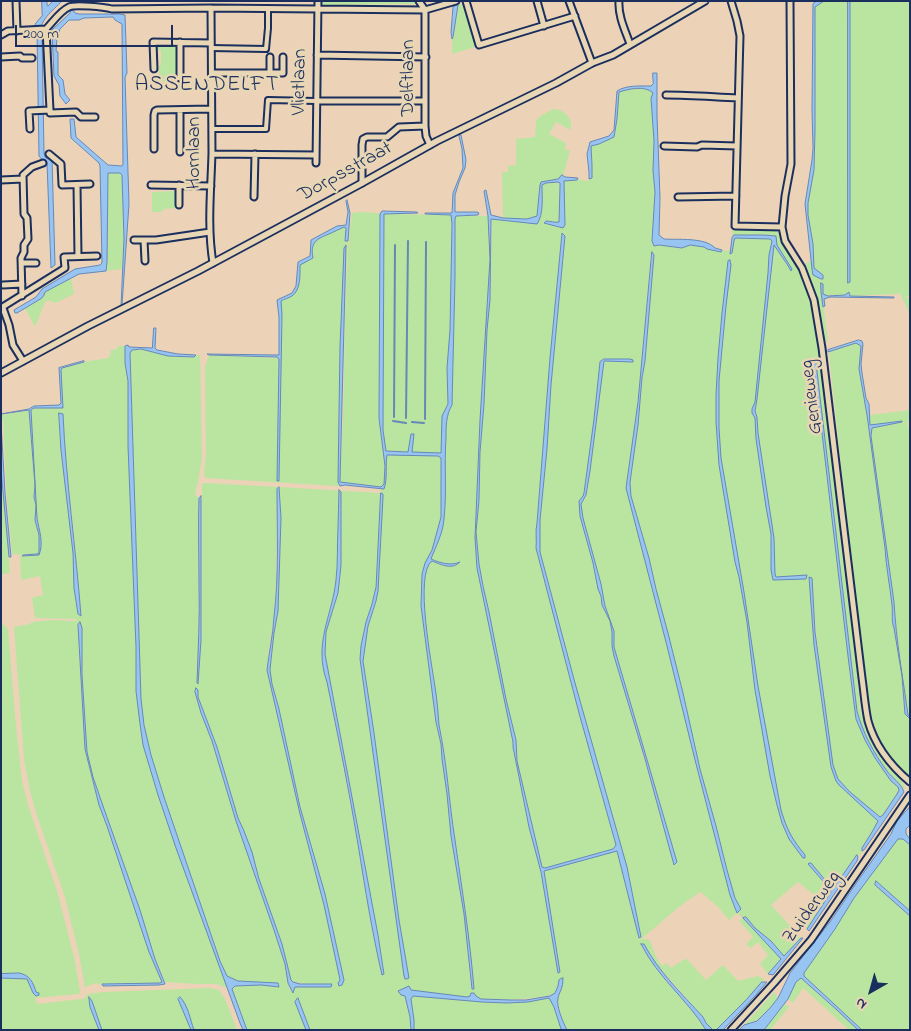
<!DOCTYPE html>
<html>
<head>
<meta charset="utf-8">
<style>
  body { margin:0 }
  #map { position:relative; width:911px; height:1031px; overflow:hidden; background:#ecd3b7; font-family:"Indie Flower",sans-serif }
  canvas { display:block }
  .frame { position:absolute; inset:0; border:2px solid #1b2f5e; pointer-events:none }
  .north { position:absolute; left:846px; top:966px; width:50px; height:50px; -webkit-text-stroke:4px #e9d6b4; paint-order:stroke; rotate:218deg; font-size:14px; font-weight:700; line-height:20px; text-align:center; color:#1b2f5e }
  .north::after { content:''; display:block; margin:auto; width:18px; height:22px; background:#1b2f5e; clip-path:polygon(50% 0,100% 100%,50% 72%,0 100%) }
  .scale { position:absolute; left:15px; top:25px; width:158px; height:22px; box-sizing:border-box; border:2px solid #1b2f5e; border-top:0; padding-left:6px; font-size:15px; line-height:18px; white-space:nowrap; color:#1b2f5e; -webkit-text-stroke:4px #e9d6b4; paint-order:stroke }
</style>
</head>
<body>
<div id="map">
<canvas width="911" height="1031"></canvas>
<div class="frame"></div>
<div class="north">N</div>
<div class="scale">200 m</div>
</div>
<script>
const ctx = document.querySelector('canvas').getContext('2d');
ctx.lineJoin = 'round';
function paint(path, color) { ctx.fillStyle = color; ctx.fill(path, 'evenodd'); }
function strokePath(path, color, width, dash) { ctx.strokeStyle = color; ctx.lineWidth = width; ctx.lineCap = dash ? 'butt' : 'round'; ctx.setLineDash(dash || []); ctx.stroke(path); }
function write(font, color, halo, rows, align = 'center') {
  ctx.font = font + ' "Indie Flower",sans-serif'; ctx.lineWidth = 5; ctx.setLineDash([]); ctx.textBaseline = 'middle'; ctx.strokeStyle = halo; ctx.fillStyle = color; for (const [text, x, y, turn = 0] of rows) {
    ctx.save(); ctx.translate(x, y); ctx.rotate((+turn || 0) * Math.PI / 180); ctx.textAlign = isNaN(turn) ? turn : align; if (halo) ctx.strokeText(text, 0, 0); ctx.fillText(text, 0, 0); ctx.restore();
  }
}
const green = new Path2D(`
  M321,1H414L416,4L324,5L321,3Z
  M817,1L822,2L824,1H910V296H907V298H910V316C908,308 903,301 900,293L897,294L849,296L822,295L828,341H825L812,281L804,264L811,261L805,204L811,172L813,148L812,6Z
  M462,4L463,5L475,47L452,54V39L458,5Z
  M156,44L177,45L178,81L151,82V75H159V66L161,65V50H156V52L155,46Z
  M647,88L653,93L651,98L654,141L653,171L655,192L652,241L654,246L659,245L682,248L690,245L705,247L721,252L722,250L730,251V253L735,238L770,239L791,270L792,269L776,245L774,235L733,236L732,229L776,230L778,232L786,247L798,263L811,299L817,327L847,577L861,711L870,738L878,753L888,767L901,780L905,787L904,792C901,783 892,778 887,771C873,752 863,733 857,711L816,363L814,360L848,656L856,719L875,758L891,781L898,787L899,790L897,794L883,815L880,817C871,811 843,788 838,779C830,766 829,738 827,723C821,675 814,627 812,578L809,577L814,645L829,750L836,781L878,821L872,832L862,848V851L864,850L858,857L857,856L855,857L834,887H831L815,868L808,864L830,889L831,892L807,929L805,928L822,901L798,882L771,905L801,938L784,956L771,941L755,928L746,917L743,918L782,959L768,974L760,964L768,955L758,942L751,948L746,944L753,937L739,921L743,918L737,913L729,920L718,907L701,892C679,905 661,923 641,939H648L651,943L656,957L662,966L667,963L671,968L683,960L687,959L706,980L723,965L738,981L758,976L764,979L746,1000L716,1030C709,1030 706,1023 703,1017L659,967L641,945C658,977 687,999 706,1030H567L562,1018L558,1002V997L561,992L559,980C558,986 557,991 552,995C531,999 511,1000 490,1000C482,999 473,996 467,997C455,996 442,995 430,993C420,992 409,988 398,990L405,996L410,1017L411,1030H310L299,999L295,1002L306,1030H247L232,989L235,986L261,985L279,987L278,983L238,981L227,976L220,961L164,797L151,755L144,725L141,699L130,353L131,350L141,349L168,356L183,357L200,355L202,457L200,471L195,495L200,498L198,535L200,584L197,684L198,683L201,640L202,485L203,483H206L278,487L277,489L276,584L274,617L268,654V676L300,814L324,905L339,975L340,980L338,983L339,986L344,980L325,894L300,807L279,709L272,684L270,670L271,660L274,633L278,611L281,518L279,487L381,493V489H383L379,486L339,482V486H337L205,478L204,474L206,454L205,367L209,355L279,358V324L277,300C281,297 284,297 289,295C299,289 298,273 299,263L310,256L311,241C321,236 334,225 346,228L345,241H348L343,323L342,416L340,464V473C347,386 341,299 352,213L360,212L377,213L380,214L379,418L385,464L383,430L384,214L451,215L452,233L450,330L447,368L448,404L442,416L441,517L432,550L425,563L422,574L421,606L436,722L441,744L442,759L447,794L451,836L464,914L471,989H473L464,900L455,839L443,742L439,725C438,714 437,702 435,690C432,667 414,575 432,561C441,565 447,567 457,565L459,562C450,566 439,563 431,559L440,537L444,521L446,421L449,409L452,405L455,277V219L456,216H488L490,259L480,420L475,538L477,568L513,742V747L529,827L541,872L558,973L560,972L544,871L617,850L639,938L641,937L627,867L575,683L540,552V520L547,449L551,385L565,236L562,234L550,358L537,523C535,531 537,540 536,548L579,713L616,845L613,849L545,869L542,867L517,761L516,740L506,699L489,612L483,586L479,564L476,532L479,500L480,452L484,404L487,330L490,300L492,226L491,219L537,223C544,214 542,196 542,185L546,183L558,182L560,187L559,223L546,221L545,223L559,227L565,225L564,180H577V179L587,181L592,178L591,146L599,144L614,137L617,119L619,92L625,90ZM652,252L654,255L645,361L642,378L638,425L631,475L630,483L631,496L649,558L656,589L683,693L700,769L716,826L727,870L735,898L740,909L736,911L730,895L695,760L667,646L626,488L638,402L651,254ZM604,359H619L633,362L604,361L590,471L586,495L581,504L583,518L601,584L605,606L614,631V647L677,862L675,865L614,656L612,646V632L610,621L602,605L601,596L598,589L593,563L580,516L579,501L583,496L584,493L594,419L600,362ZM340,491L341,492V565L338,593L326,632L325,654L378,935L384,974L383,975L372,931L362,872L358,845L327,682C313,644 332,617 336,580C340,550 336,520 340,491ZM378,558L376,601L368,626L363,661L374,733L399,920L409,977L407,979L391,881L360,659L361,646L366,622L372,604L376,587ZM198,690V697L217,747L238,818L244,831L252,852L259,879L282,944L291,980L293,982L330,987H295L293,993L291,991L288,983L285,964L275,933L236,821L212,741L201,713L195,692Z
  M553,109C564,109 573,118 571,130L556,122L549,134L566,143L565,149L570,151L563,176L561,175L558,179L541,182L540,185L537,216L527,219L503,218L502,172H508V166L516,165V139L535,137L536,121L539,117Z
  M108,173H120L122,174L124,239L122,269L106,271L107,262Z
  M176,191V208L163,209L162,212H152V192Z
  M71,278L74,294L55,303L48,300L45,302L35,327L25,308L42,298L45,292Z
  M857,343L861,346L859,369L867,415L885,548C886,567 890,586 892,605C893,613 891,620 894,628L902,676L905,714L910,719V778L909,776L891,758L879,738L870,712L851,557L829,354L831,351Z
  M118,346H125V363L128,381V446L136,647V691L140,724L143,745L158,795L228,988L216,984H197L165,982L155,959L140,910L103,806L93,777L87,752L82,675V628L80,622L78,625L85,749L99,805L107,826L149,952L162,982L160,983L102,984L103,986L97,983L86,986L87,987L85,988L79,954L65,897L37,816L30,791L24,759L14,627L30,624L32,622L53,620L76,621L77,619L35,618L32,598L43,595L40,576L21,580L20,556L39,555L40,553L39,527L37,518L31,410C38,405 53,406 61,409V370L62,368L89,361L108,358L110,356L111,350L117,349ZM59,414H63L65,455L73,526L81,616L78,614L74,588L73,553L61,450Z
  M29,410L35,485L34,497L36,505L35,521L39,535V553L37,554L25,555L12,554L7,500L3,420L1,419V415Z
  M910,410V421H907L910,436V717L908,715L895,621L894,602L871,436L872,428L900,423L870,425V415Z
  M1,468L10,572L6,574H1Z
  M1,623L6,627L8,630L16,726L22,781L28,805L57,891L74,957L80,991L79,994L35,998L37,1004L80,999H84L88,994L104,992L209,988L219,990L225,999L237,1030H1V978L28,979L33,994L36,992L34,985L31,979L7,974H1Z
  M898,838L903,839L910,845V911L877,882L875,885L910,916V1030H862L804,976V973L835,929L854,898Z
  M801,978L837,1010L858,1030H849L803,988L793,1003L788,999L796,982Z
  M774,992L778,998C767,1010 762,1021 744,1025Z
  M413,996L482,1002L507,1003L528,1002L549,998L554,1007L562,1030H414V1020L411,999Z
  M785,1004L789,1007L770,1030H764Z`);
const water = new Path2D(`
  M42,1H47V5L48,6L53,1H62C54,10 36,22 42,36L44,153L45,157L47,159L51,157L52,159L55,265L51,268L47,163L44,162L39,156L37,32L35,24L42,16Z
  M817,1H824L815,7V130L814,170L808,203V215L813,244L814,268L823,275V279H821L813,275L812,269L805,204L812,160L813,148L812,110L813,4Z
  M848,1H850V282L848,283Z
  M458,5L453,37L452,39L451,32L453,7Z
  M71,10H73L75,13L79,14H119L125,15L127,73L125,77L129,204L122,305L121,306L124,239L122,175L120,173H108L107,262L106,271L79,274L45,292L44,295L42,298L17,313H15L14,310L36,297L42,289L75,269L100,265L102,263L100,166L99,163L71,138L70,119H74L76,137L108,165L122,166L123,164L122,24L115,20L113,17L84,18L79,20H69L60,29L57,38L56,51L58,52V75L63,80L65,94L70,100L66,104L60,96L59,85L54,76L52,30L70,13Z
  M653,73H657V116L660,198L659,235L664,239C678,240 705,237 715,248L722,250L721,252L707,249L704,247L690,245L682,248L659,245L654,246L652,241L655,192L653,171L654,141L651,98L653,93C645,85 629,89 619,92L617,119L614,137L599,144L591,146L592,165V178L589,179V172L587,154L590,142L609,136L614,130L617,91C626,85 640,86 651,86L653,84Z
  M461,135L466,160L465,168L459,182L455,195V212H477L479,213L478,215L456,216L455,219V277L452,405C446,415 446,426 446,438C444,465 447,492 444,519C443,533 436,546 431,559C440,563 451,566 460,562C452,570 442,565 432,561C414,574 432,665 435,687C437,699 438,712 439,725C447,763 449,802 455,840C462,889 470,939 474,989H472L464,914L451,836L447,794L442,759L441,744L436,722L421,606L422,574L425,563L432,550L441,517V458L438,456L387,455C385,466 388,477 384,489L345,485L340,486L338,482L340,347L344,248L346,245L340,482L381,487L384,484L385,466L379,418L380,214L382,211L417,212L418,213L384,214L383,430L386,451L408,452L411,434H414L412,452L441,453L442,416L448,404L447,368L450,330L452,224L451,215L425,214V213H452L453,193L463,168L462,149L459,136Z
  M562,175L565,177L578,178L577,180L564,181L565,225L563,228L544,223L546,221C550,221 555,223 559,222L560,187V183L558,182L546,183L542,185C542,196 544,214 537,224L491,219L490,300L487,330L484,404L480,452L479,500L476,532L479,564L483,586L489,612L506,699L516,740L517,761L542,867L545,868L613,849L616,845L579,713L536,548C537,540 535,531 537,523L550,358L562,233L565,236L551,385L547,449L540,520V552L575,683L627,867L641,937L639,938L617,851L544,871L560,972L558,973L541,872L529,827L513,747V742L477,568L475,538L480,420L490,259L488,216L484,191L486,190L491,215L503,218L527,219L537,216L540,185L541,182L558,179Z
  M347,200L350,213L348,241H345L346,228L344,227C339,229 334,232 329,234C316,239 310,243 313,258L300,265C300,274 301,290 292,296C289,298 284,299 281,301L282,315L279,481H277L279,359L277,357L209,355L207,354L279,355V317L277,300L292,293L296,286L298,262L310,256L311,240L337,226L346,225L348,212L346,201Z
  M734,235H764L776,236L777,245L792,269L791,271L787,264L774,245L757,399L755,411L757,417L758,433L774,538L775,574L776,577L807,575L806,579L773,580L771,570V534L766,507L756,439L755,418L752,413V409L755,402L768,273L769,255L772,241L770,239L735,238L734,241L732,253L730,254L732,238Z
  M652,252L654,255L645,361L642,378L638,425L631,475L630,483L631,496L649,558L656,589L668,633L683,693L700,769L716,826L727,870L735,898L741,909L737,913L730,895L695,760L667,646L626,488L638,402Z
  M730,260L731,265L726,306L719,381V428L721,458L744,592L758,686L781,810C787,830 792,839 805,855V858H803L789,839L782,823L777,805L770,776L755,690L747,622L739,577L735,562L719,465L716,422V395L718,358L722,313L728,261Z
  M821,283L823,284V294L828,296L845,295L849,292L850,296L894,297V298L830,297L824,299L825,306L823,307L821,292Z
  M154,328H156L155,348L157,350L178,354L196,355L194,357L168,356L141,349L132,350L130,353L141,699L144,725L151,755L164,797L220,961L227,976L238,981L278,983L279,987L261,985L235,986L232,989L247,1030H243L240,1023L176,848L158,795L143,745L140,724L136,691V647L128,446V381L125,363V346L128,345L129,347L152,348Z
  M859,340L862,341L863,344L861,364L862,373L866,398L869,404L870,425L902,421V422L872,428L871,436L894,602C896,640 903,678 908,715L910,717V719L905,714L902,676L894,628C891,620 893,613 892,605C890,586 886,567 885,548L867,415L859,369L861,346L856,343L828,352V350Z
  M604,359H630L633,360V362L604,361L590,471L586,495L581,504L583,518L601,584L605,606L614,631V647L677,862L674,865L645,759L614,656L612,646V632L610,621L602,605L601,596L598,589L593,563L580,516L579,501L583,496L584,493L594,419L600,362Z
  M813,360H814L816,363L857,711C863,733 873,752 887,771C892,778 901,783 904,792L864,850L862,851V848L872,832L878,821L839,785L836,781L831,767L814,645L809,577L812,578L815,632L833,765L838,779L850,792L880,817L883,815L897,794L899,790L898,787L891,781L875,758L865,740L856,719L848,656L822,433Z
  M84,361V362L62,368L61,370L63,408H34L31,410L37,518C39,530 44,543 39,555L22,556L23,555L37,554L39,553V535L35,520L36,505L34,497L35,485L29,410L1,414L29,409L34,406L59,405L61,403L59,368Z
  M59,413L63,414C66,482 76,549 81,616L78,614L74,588L73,553L61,450Z
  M1,423L5,493L11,557H9L1,470Z
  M279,487L281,518L278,611L274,633L271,660L270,670L272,684L279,709L300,807L325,894L344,980L342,985L339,986L338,983L340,980L339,975L324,905L300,814L267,670C269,652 273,635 274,617C279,576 277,530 277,489Z
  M339,490L341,492V565L338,593L326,632L325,654L378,935L384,974L382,975C372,932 365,888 358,844C349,790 338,736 327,682C313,643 332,617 336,580C338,563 337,546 338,529C338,516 339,503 339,490Z
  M381,493L383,494V497L378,591L376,601L368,626L363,661L374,733L399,920L409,978L407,979H405L404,976L360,659L361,646L366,622L372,604L376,587Z
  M201,496V640L198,684L197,683C198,650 200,617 199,584C199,555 198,527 199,499Z
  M80,622L82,628V675L87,752L93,777L103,806L140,910L155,959L165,984L159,985L103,986L102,984L160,983L162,982L149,952L107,826L99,805L85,749L78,625Z
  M196,688L198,690V697L217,747L238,818L244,831L252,852L259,879L282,944L291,980L293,982L300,984H332L331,987H295L293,993L288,983L285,964L275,933L236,821L212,741L201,713L195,692Z
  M910,807V825L906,829V834L910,839V845L903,839H898L854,898L835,929L804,973V976L862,1030H858L837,1010L801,978L796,982L788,999L764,1030H739L744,1025L757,1021L770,1008L778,998L790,973L830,922L857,882L891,834L897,821Z
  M857,855L858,857L857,861L809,931L807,929L831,892L830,889L808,864L809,863H811L831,887H834Z
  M876,881L910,911V916L875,885Z
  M746,917L755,928L771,941L784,956L801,938H803L773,975L768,974L781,959L743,918Z
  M641,944H644C658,971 682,994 703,1017L706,1023L713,1030H706C687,999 658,978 641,944Z
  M19,973C30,975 33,982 36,992L39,993V995L36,996L33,993L27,979L1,978V974Z
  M563,978C563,989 560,990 558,998C556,1006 563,1022 567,1030H562L561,1029L554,1007L549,998L528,1002L507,1003L482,1002L413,996L411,999L414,1020V1030H411L410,1017L405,996L401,995L398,991L409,986L411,990L467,997L470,996L471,993H474L476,996L481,999L511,1000H526L550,996L555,993L558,986L559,980Z
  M762,982H767L755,996L723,1030H716L746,1000Z
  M89,997L92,1001L102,1030H99L90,1007Z
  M180,997C188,1005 190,1019 194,1030H191L178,999Z
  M298,998L310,1030H306L295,1002Z`);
const stream = new Path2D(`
  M394,417L395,245
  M406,418L408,241
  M425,419L426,242
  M393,421L406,423
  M412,422L424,423`);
const pedestrian = new Path2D(`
  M211,48L266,49L268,28V8
  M212,129H266L268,100L316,101`);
const minor = new Path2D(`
  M16,1L17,31
  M419,1L425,10V126L426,136L430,145
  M466,1L479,45L575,16
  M537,1L544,26
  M569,1L592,63
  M619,1C618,16 625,30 630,44
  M731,1L737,21L740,36L735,226L782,227
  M790,1L791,164L785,196L782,227L785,241L802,268L814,300L822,348L862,678C864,692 865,707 868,721C875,746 891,766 910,782
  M1,35L8,31L46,29
  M317,55L426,57
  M1,57L20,56L22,58H32
  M270,57V73
  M154,69L153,42L211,43
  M212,73H283V57
  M180,78V42
  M666,95C690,95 714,97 738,98
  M316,101H425
  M50,110L46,29C53,22 60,11 69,7C75,4 104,7 112,9L211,8
  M30,129L29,111L50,110V113L76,112L81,117H95
  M664,146L697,147L702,145L737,146
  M154,149V115L155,111L157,110L211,109
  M180,152V110
  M49,154L61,164L62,185L90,184
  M212,154L316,155
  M316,163L318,1
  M1,180L23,179
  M362,183V145L363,139L367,137H387L399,127L425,126
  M77,185L78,256
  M151,185L211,186
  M179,185V205
  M254,197L255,154
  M678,197L736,196
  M134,240H156L210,232
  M144,240L145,261
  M22,263H36
  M213,263C207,227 211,189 212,153C212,104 211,56 211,8L425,10L456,1
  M3,285L22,284
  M22,296L21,258L24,252V245L28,239L27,218L24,214L23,175L32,167L43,163
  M1,308L65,268L64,257L97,256
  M3,308L9,325L13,345L23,361
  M731,1030L774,983L811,940L910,795`);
const tertiary = new Path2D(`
  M1,373L88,326L198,271L362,183L437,141L556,83L592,63L613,55L705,1`);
const streetNames = [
  ["Delftlaan",410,78,-90],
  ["Vlietlaan",301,82,-89],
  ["Hornlaan",196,153,-90],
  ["Dorpsstraat",346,173,-29],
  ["Genieweg",813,397,-97],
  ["Zuiderweg",813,908,-54]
];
const quarterNames = [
  ["ASSENDELFT",207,86]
];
paint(green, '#bae5a1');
paint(water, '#98c4f2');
strokePath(water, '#6688b7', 1);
strokePath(stream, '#6688b7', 2);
strokePath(pedestrian, '#1b2f5e', 8);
strokePath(minor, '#1b2f5e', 9);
strokePath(tertiary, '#1b2f5e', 9);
strokePath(pedestrian, '#e9d6b4', 4);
strokePath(minor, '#e9d6b4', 5);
strokePath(tertiary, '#e9d6b4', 5.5);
write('20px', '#1b2f5e', '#e9d6b4', streetNames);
ctx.letterSpacing = '1px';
write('22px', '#1b2f5e', '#e9d6b4', quarterNames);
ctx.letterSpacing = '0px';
</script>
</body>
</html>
